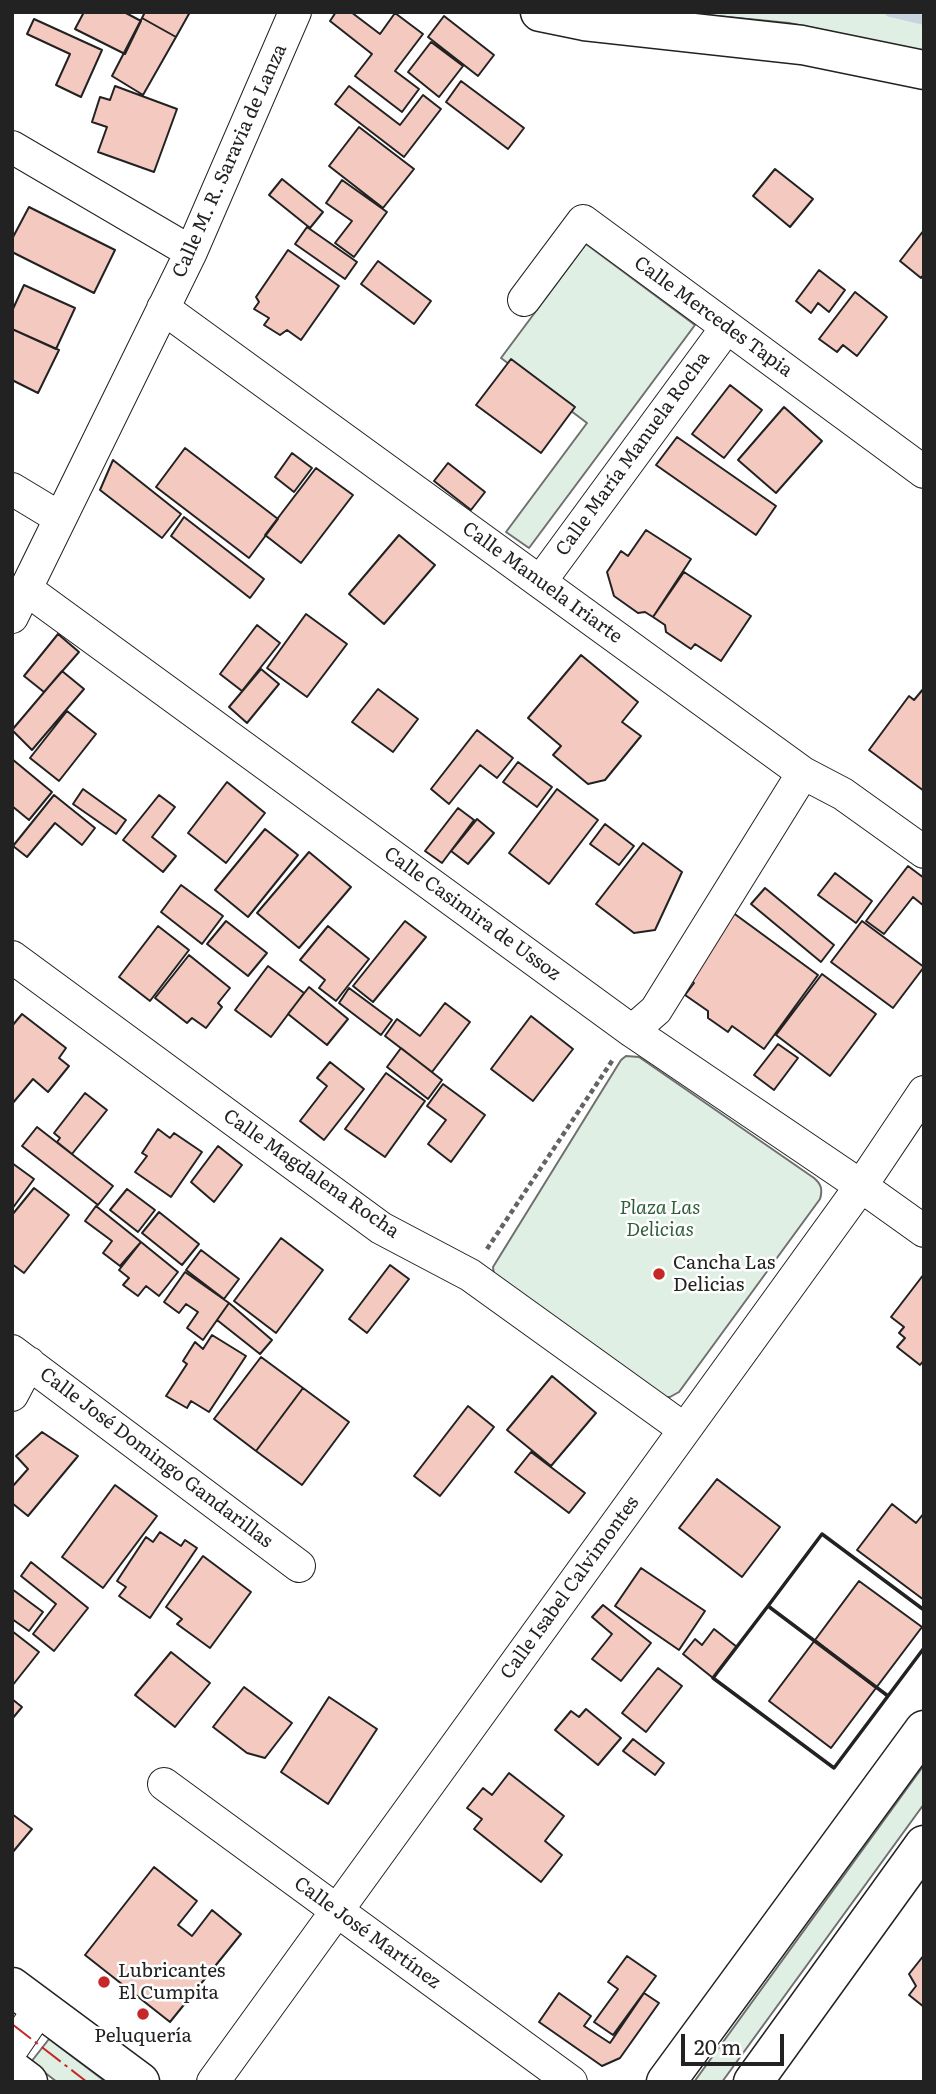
<!DOCTYPE html>
<html>
<head>
<meta charset="utf-8">
<style>
  body { margin:0 }
  #map { position:relative; width:936px; height:2094px; overflow:hidden; background:#fff; font-family:Literata,serif }
  canvas { display:block }
  .frame { position:absolute; inset:0; border:14px solid #222; pointer-events:none }
  .scale { position:absolute; left:681px; top:2034px; width:103px; height:32px; box-sizing:border-box; border:4px solid #222; border-top:0; padding-left:9px; font-size:21px; line-height:24px; white-space:nowrap; color:#222; -webkit-text-stroke:5px #fff; paint-order:stroke }
</style>
</head>
<body>
<div id="map">
<canvas width="936" height="2094"></canvas>
<div class="frame"></div>
<div class="scale">20 m</div>
</div>
<script>
const ctx = document.querySelector('canvas').getContext('2d');
ctx.lineJoin = 'round';
function paint(path, color) { ctx.fillStyle = color; ctx.fill(path, 'evenodd'); }
function strokePath(path, color, width, dash) { ctx.strokeStyle = color; ctx.lineWidth = width; ctx.lineCap = dash ? 'butt' : 'round'; ctx.setLineDash(dash || []); ctx.stroke(path); }
function write(font, color, halo, rows, align = 'center') {
  ctx.font = font + ' Literata,serif'; ctx.lineWidth = 5; ctx.setLineDash([]); ctx.textBaseline = 'middle'; ctx.strokeStyle = halo; ctx.fillStyle = color; for (const [text, x, y, turn = 0] of rows) {
    ctx.save(); ctx.translate(x, y); ctx.rotate((+turn || 0) * Math.PI / 180); ctx.textAlign = isNaN(turn) ? turn : align; if (halo) ctx.strokeText(text, 0, 0); ctx.fillText(text, 0, 0); ctx.restore();
  }
}
const green = new Path2D(`
  M677,12H924V51L789,23Z
  M586,244L695,325L529,548L506,532L587,423L501,358Z
  M626,1056L639,1057L814,1178C821,1184 823,1189 820,1199L679,1392L670,1397H661L494,1275L493,1267L621,1060Z
  M924,1765V1804L722,2082H694Z
  M49,2039L106,2082H57L31,2062Z`);
const stream = new Path2D(`
  M890,12L924,20`);
const building = new Path2D(`
  M84,12H124L141,21L125,54L75,29Z
  M145,12H190L176,37L142,18Z
  M336,12H351L380,34L395,13L423,34L395,71L419,89L402,112L355,76L372,54L330,21Z
  M444,16L494,55L478,76L428,37Z
  M142,18L176,37L143,95L112,76Z
  M34,19L102,50L81,97L56,85L70,54L27,34Z
  M431,42L463,66L439,97L408,72Z
  M461,81L524,128L508,149L446,102Z
  M115,86L177,109L154,172L98,152L107,127L92,122L100,97L110,100Z
  M349,86L400,125L423,95L441,109L404,157L335,104Z
  M359,127L414,169L383,208L329,166Z
  M775,169L813,199L790,227L753,196Z
  M282,179L323,212L310,228L269,195Z
  M342,180L387,212L354,257L335,243L352,221L326,203Z
  M29,207L115,250L94,293L12,252V239Z
  M307,227L357,262L345,279L295,244Z
  M924,230V274L921,278L900,261Z
  M288,250L339,286L301,340L287,330L280,335L264,325L269,318L254,309L259,302L256,297Z
  M378,261L431,301L414,324L361,284Z
  M819,270L845,290L829,312L818,303L811,313L796,301Z
  M24,285L75,308L56,349L12,329V311Z
  M855,292L887,317L857,356L843,345L837,352L819,339Z
  M12,329L59,350L38,393L12,380Z
  M511,359L575,407L541,453L476,405Z
  M730,385L762,410L724,458L692,434Z
  M784,407L822,441L776,493L738,460Z
  M677,437L776,506L756,535L656,465Z
  M185,448L278,519L249,558L156,487Z
  M292,453L312,468L294,492L275,477Z
  M113,460L181,514L162,538L100,490Z
  M448,463L485,492L471,510L434,481Z
  M316,468L353,495L301,563L265,535Z
  M184,517L264,579L250,598L171,536Z
  M646,530L691,559L653,617L645,612L638,613L614,596L607,572L621,551L628,556Z
  M399,535L435,565L384,624L349,594Z
  M684,572L751,616L721,661L695,644L691,649L666,632L665,625L653,617Z
  M306,614L347,644L307,697L267,668Z
  M257,625L280,643L242,691L220,674Z
  M58,634L79,652L44,692L24,676Z
  M581,655L638,702L622,722L641,736L605,780L588,784L553,755L561,746L528,718Z
  M261,669L279,684L247,723L229,707Z
  M62,671L84,689L32,750L12,730Z
  M924,688V791L869,750L909,696L914,700Z
  M378,689L418,719L393,752L352,722Z
  M67,711L96,734L59,781L30,758Z
  M477,730L513,758L497,778L480,765L449,804L431,789Z
  M12,759L52,792L29,820L12,806Z
  M518,762L552,787L537,807L503,782Z
  M227,782L265,813L226,863L188,833Z
  M83,789L126,820L116,834L73,804Z
  M557,789L598,820L549,884L509,853Z
  M54,795L95,828L82,845L55,823L27,857L13,846Z
  M159,795L175,807L152,837L176,856L163,872L123,840Z
  M458,808L474,820L442,863L425,851Z
  M477,819L494,833L468,864L451,851Z
  M605,824L634,846L619,865L590,844Z
  M265,829L298,855L248,917L215,890Z
  M643,843L682,872L655,930L634,933L596,904Z
  M309,852L351,887L299,948L257,913Z
  M908,866L924,878V906L913,897L884,934L866,921Z
  M835,873L872,901L856,923L818,895Z
  M181,885L223,916L202,944L161,912Z
  M765,888L834,945L821,962L751,904Z
  M732,912L818,975L764,1049L732,1026L728,1032L708,1018V1011L685,995L694,983L685,976Z
  M226,921L267,953L248,976L207,944Z
  M405,921L426,937L373,1002L353,986Z
  M862,921L924,967L893,1008L831,962Z
  M158,926L189,950L150,1001L119,977Z
  M328,926L369,959L336,1001L319,988L325,980L300,960Z
  M189,955L230,988L218,1003L222,1007L206,1028L192,1018L187,1023L155,998Z
  M268,966L304,993L271,1037L235,1010Z
  M822,974L876,1014L830,1076L776,1035Z
  M309,987L348,1019L327,1045L288,1014Z
  M349,988L392,1020L381,1035L339,1003Z
  M445,1003L470,1022L432,1072L385,1036L397,1019L420,1036Z
  M22,1014L66,1048L59,1058L69,1066L48,1092L33,1079L12,1104V1026Z
  M531,1016L573,1049L533,1101L491,1069Z
  M778,1044L798,1058L774,1090L754,1075Z
  M401,1048L442,1080L428,1099L387,1067Z
  M330,1062L364,1089L324,1140L300,1121L327,1086L317,1078Z
  M386,1073L425,1101L385,1157L345,1129Z
  M443,1084L485,1115L451,1162L428,1144L446,1120L427,1106Z
  M85,1093L107,1110L72,1154L57,1142L60,1138L54,1133Z
  M37,1127L113,1186L98,1205L22,1146Z
  M158,1129L170,1138L174,1133L202,1152L171,1197L135,1172L147,1156L142,1153Z
  M218,1146L242,1165L214,1202L191,1182Z
  M12,1163L34,1179L12,1209Z
  M34,1188L69,1215L24,1273L12,1264V1215Z
  M127,1189L155,1210L138,1232L110,1210Z
  M96,1206L141,1242L120,1266L103,1253L112,1241L85,1221Z
  M159,1212L199,1244L182,1265L142,1233Z
  M281,1238L323,1270L276,1333L234,1301Z
  M141,1242L178,1272L159,1296L146,1286L138,1296L123,1285L129,1278L119,1270Z
  M201,1250L239,1279L224,1299L186,1270Z
  M390,1265L409,1279L367,1333L349,1319Z
  M185,1272L229,1303L203,1340L187,1328L198,1312L186,1304L179,1313L164,1302Z
  M924,1274V1360L920,1365L897,1347L905,1338L899,1333L904,1327L891,1317Z
  M229,1303L272,1340L260,1354L217,1320Z
  M212,1335L246,1356L209,1412L191,1401L187,1408L166,1396L187,1364L183,1361L195,1342L203,1349Z
  M261,1357L303,1388L256,1451L214,1419Z
  M552,1376L596,1413L551,1466L507,1430Z
  M303,1388L349,1422L302,1485L256,1451Z
  M468,1406L494,1427L440,1496L414,1476Z
  M42,1432L78,1456L28,1516L12,1503V1487L28,1469L16,1456Z
  M531,1452L585,1493L569,1513L515,1472Z
  M717,1479L780,1527L742,1577L679,1528Z
  M115,1485L157,1516L103,1588L62,1557Z
  M892,1504L916,1523L924,1513V1600L857,1550Z
  M160,1532L181,1546L185,1540L197,1548L150,1618L119,1596L126,1587L117,1581L146,1537L153,1542Z
  M203,1556L251,1592L210,1648L177,1624L182,1619L166,1607Z
  M31,1562L88,1608L54,1651L33,1634L56,1604L21,1576Z
  M641,1568L705,1611L679,1650L615,1606Z
  M859,1581L922,1627L876,1688L815,1640Z
  M12,1589L43,1612L29,1631L12,1619Z
  M603,1605L651,1643L621,1681L592,1659L612,1634L592,1617Z
  M714,1629L737,1647L713,1678L683,1654L695,1639L702,1645Z
  M12,1631L39,1652L12,1686Z
  M815,1640L876,1688L831,1748L769,1701Z
  M171,1652L210,1683L175,1727L135,1695Z
  M658,1668L682,1686L646,1732L622,1713Z
  M244,1687L292,1723L265,1758L247,1753L213,1727Z
  M329,1697L377,1729L328,1804L281,1772Z
  M12,1699L22,1707L12,1719Z
  M586,1709L621,1738L598,1765L555,1730L571,1711L579,1717Z
  M633,1739L664,1763L655,1775L623,1751Z
  M509,1773L564,1816L545,1841L562,1855L541,1882L474,1829L482,1819L467,1808L483,1788L492,1795Z
  M12,1814L32,1829L12,1853Z
  M154,1867L197,1901L178,1925L192,1936L212,1910L241,1934L170,2022L85,1955Z
  M924,1955V2007L909,1995L916,1986L909,1974Z
  M627,1956L656,1976L613,2035L594,2022L618,1989L608,1982Z
  M559,1993L591,2016L584,2026L610,2043L644,1993L659,2003L620,2058L602,2066L539,2022Z`);
const path = new Path2D(`
  M487,1249L614,1058`);
const street = new Path2D(`
  M12,147L191,252
  M524,300L583,221L924,472
  M163,308L803,773L843,794L924,852
  M12,489L60,518
  M540,582L727,327
  M26,589L632,1031L861,1186L924,1231
  M12,617L191,252L295,12
  M12,957L381,1228L470,1275L684,1429
  M632,1031L656,1010L803,773
  M12,1351L299,1566
  M12,1395L29,1363
  M164,1784L571,2082
  M12,2049L40,2008
  M213,2082L861,1186L924,1092`);
const secondary = new Path2D(`
  M540,12L584,21L802,45L924,70
  M12,1987L140,2082
  M12,2070L28,2082
  M666,2082L924,1730
  M753,2082L924,1845`);
const wall = new Path2D(`
  M768,1606L888,1696L834,1768L713,1678Z
  M771,1608L768,1606L822,1534L924,1610
  M885,1694L888,1696L924,1648`);
const power = new Path2D(`
  M12,2024L87,2082`);
const markers = [
  [659,1274,7,"#c62828"],
  [104,1982,7,"#c62828"],
  [143,2014,7,"#c62828"]
];
const streetNames = [
  ["Calle M. R. Saravia de Lanza",230,161,-66],
  ["Calle Mercedes Tapia",713,317,36],
  ["Calle María Manuela Rocha",633,454,-54],
  ["Calle Manuela Iriarte",542,583,36],
  ["Calle Casimira de Ussoz",472,914,36],
  ["Calle Magdalena Rocha",311,1174,35],
  ["Calle José Domingo Gandarillas",156,1458,37],
  ["Calle Isabel Calvimontes",570,1588,-54],
  ["Calle José Martínez",367,1933,36]
];
const parkNames = [
  ["Plaza Las",660,1208],
  ["Delicias",660,1230]
];
const poiNames = [
  ["Cancha Las",673,1263],
  ["Delicias",673,1285],
  ["Lubricantes",118,1971],
  ["El Cumpita",118,1993],
  ["Peluquería",143,2036,"center"]
];
paint(green, '#e0efe3');
strokePath(green, '#6f6f6f', 2);
strokePath(stream, '#c7d3dd', 10);
paint(building, '#f3c9c0');
strokePath(building, '#222', 2);
strokePath(street, '#222', 34);
strokePath(secondary, '#222', 41);
strokePath(path, '#646464', 4.5, [5, 3.5]);
strokePath(street, '#fff', 32);
strokePath(secondary, '#fff', 38);
strokePath(wall, '#222', 3.5);
strokePath(power, '#c62828', 2, [24, 5, 3.5, 5]);
for (const [x, y, r, color] of markers) { const dot = new Path2D(); dot.arc(x, y, r, 0, 2 * Math.PI); ctx.fillStyle = color; ctx.fill(dot); strokePath(dot, '#fff', 2.5); }
write('19px', '#222', '#fff', streetNames);
write('italic 19px', '#2f5e38', '#fff', parkNames);
write('19px', '#222', '#fff', poiNames, 'left');
</script>
</body>
</html>
